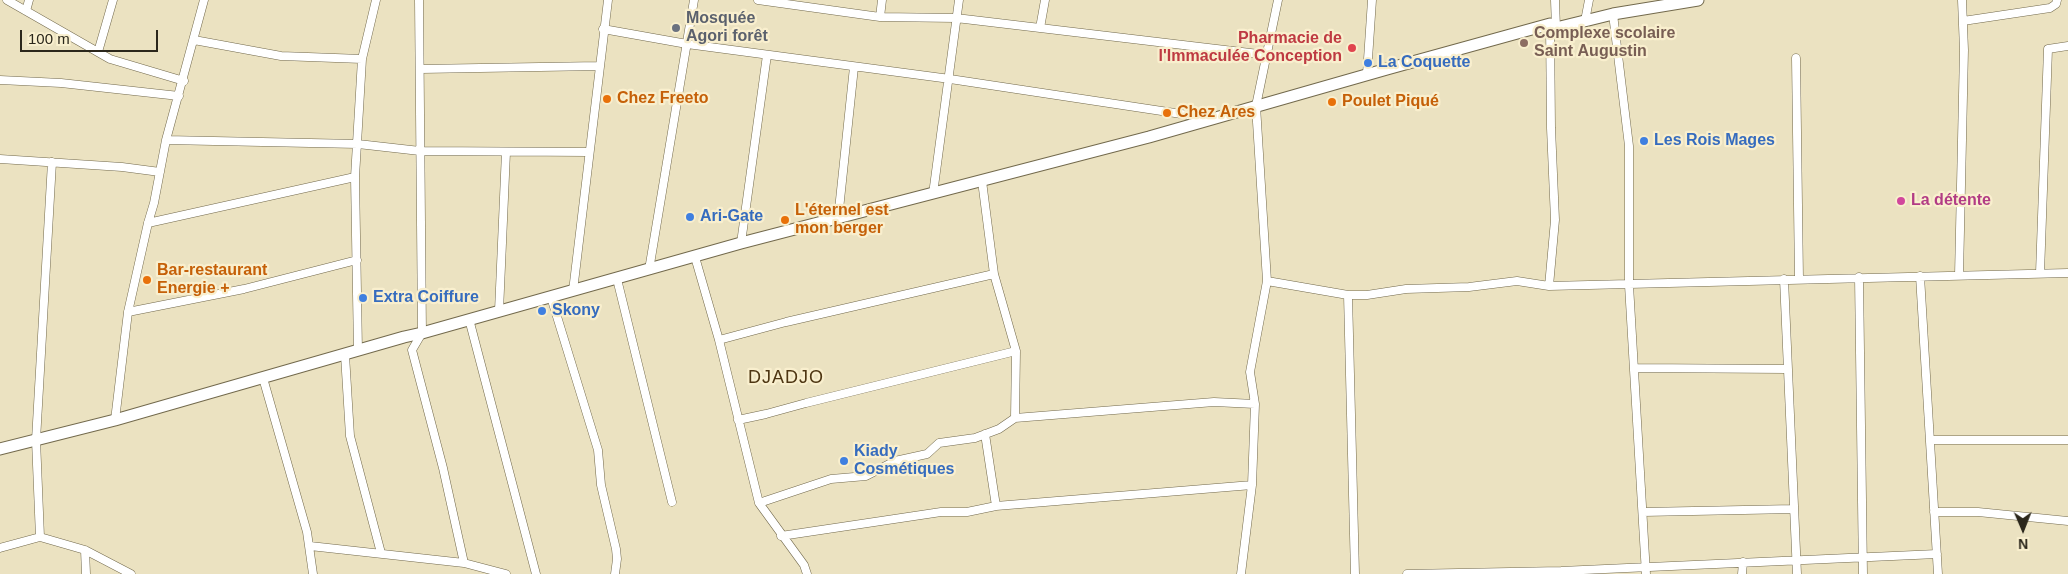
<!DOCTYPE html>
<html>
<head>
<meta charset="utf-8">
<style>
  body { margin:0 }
  #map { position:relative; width:2068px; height:574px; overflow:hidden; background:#ebe2c1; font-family:Helvetica,sans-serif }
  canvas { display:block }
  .north { position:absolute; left:1998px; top:504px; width:50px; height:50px; -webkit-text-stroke:4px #f9efce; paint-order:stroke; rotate:179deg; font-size:14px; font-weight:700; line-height:20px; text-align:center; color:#2b271b }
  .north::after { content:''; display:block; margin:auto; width:18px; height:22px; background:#2b271b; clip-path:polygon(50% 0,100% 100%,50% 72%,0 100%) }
  .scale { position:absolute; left:20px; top:30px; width:138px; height:22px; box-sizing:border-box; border:2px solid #2b271b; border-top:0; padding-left:6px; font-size:15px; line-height:18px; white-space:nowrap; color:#2b271b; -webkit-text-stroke:4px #f9efce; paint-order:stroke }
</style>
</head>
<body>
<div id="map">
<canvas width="2068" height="574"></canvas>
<div class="north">N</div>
<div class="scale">100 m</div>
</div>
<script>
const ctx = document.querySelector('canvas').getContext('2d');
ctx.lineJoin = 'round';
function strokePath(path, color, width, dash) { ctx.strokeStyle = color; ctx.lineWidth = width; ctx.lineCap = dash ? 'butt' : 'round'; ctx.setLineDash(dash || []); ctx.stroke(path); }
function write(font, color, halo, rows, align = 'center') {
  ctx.font = font + ' Helvetica,sans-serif'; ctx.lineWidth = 4.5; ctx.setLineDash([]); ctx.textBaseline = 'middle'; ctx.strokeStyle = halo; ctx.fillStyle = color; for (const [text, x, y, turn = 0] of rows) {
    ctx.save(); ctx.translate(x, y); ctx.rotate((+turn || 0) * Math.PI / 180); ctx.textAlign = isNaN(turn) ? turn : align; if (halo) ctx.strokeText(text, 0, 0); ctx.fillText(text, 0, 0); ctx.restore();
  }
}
const minor = new Path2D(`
  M7,0L110,59L184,81
  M419,0L422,333L412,350L443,468L464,563
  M758,0L880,17L956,18L1267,55
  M1555,0L1556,28
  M26,11L29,0
  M1613,14L1629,146V285L1646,574
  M880,17L882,0
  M1585,21L1589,0
  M1963,21L2050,8L2056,4L2057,0
  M1040,28L1045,0
  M603,29L687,44L950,79L1208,118
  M194,40L281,56L362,59
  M98,52L113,0
  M1796,58L1799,279
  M421,69L599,66
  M1367,74L1372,0
  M0,80L61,83L179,96
  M166,140L358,144L420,151L589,152
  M0,159L122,167L160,172
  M982,181L994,274L1016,351L1015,418
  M933,194L959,0
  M838,219L854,67
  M148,223L355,177
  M741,243L767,55
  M695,257L719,340L759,503L804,565L807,574
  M649,270L694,0
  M2040,273L2048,49L2068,46
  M1959,275L1964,50L1962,0
  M1920,276L1938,574
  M1859,277L1863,574
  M617,279L672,502
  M1784,279L1797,574
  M1267,281L1348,295H1367L1406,289L1469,287L1517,281L1549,286L2068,273
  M1549,286L1555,220L1551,128L1550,24
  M573,291L608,0
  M1348,295L1355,574
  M551,297L598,450L601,485L616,549L617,559L615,574
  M499,311L506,152
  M128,312L244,289L357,260
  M469,319L536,574
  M719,340L786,322L994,274
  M358,351L355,177L362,59L376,0
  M345,355L350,436L381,553
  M1634,368L1787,369
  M263,378L307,532L313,574
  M115,420L128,312L148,223L154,203L166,140L204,0
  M738,420L766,414L806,403L1016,351
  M985,434L996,506
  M1930,440H2068
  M759,503L831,479L866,476L895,461L927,454L939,443L975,438L999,429L1015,418L1214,402L1255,404
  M1643,512L1794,509
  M1934,512H1978L2068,521
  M781,536L941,512H967L996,506L1252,485
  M40,537L36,440L52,162
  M310,546L464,563L506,574
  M0,548L40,537L85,550L131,574
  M85,550L86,574
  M1241,574L1252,485L1255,404L1250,372L1267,281L1256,106L1278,0
  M1407,574L1561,571L1937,554
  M1742,574L1743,562`);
const secondary = new Path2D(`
  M0,449L115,420L404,337L422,333L741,243L1149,137L1387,69L1550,24L1556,28L1613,14L1698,0`);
const markers = [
  [676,28,5,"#6b7280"],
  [1524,43,5,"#8d6e63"],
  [1352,48,5,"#e0444e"],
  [1368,63,5,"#3f7fe0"],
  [607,99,5,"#e8710a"],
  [1332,102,5,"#e8710a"],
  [1167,113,5,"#e8710a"],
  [1644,141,5,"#3f7fe0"],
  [1901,201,5,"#d1479c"],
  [690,217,5,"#3f7fe0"],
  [785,220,5,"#e8710a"],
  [147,280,5,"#e8710a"],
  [363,298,5,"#3f7fe0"],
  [542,311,5,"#3f7fe0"],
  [844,461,5,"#3f7fe0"]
];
const worshipNames = [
  ["Mosquée",686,19],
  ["Agori forêt",686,37]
];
const educationNames = [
  ["Complexe scolaire",1534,34],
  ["Saint Augustin",1534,52]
];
const healthNames = [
  ["Pharmacie de",1342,39],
  ["l'Immaculée Conception",1342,57]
];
const shopNames = [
  ["La Coquette",1378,63],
  ["Les Rois Mages",1654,141],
  ["Ari-Gate",700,217],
  ["Extra Coiffure",373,298],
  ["Skony",552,311],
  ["Kiady",854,452],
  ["Cosmétiques",854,470]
];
const foodNames = [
  ["Chez Freeto",617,99],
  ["Poulet Piqué",1342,102],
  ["Chez Ares",1177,113],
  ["L'éternel est",795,211],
  ["mon berger",795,229],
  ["Bar-restaurant",157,271],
  ["Energie +",157,289]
];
const hotelNames = [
  ["La détente",1911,201]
];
const neighbourhoodNames = [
  ["DJADJO",786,378]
];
strokePath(minor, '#72694c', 9);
strokePath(secondary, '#72694c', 13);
strokePath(minor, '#fff', 8);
strokePath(secondary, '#fff', 11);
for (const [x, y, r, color] of markers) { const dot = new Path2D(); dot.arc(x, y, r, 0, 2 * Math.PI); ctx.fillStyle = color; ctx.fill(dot); strokePath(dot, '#f9efce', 2); }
write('bold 16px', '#5b616d', '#f9efce', worshipNames, 'left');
write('bold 16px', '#785e54', '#f9efce', educationNames, 'left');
write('bold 16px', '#be3a42', '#f9efce', healthNames, 'right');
write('bold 16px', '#366cbe', '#f9efce', shopNames, 'left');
write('bold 16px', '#c56008', '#f9efce', foodNames, 'left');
write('bold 16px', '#b23c85', '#f9efce', hotelNames, 'left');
ctx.letterSpacing = '1px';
write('18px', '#4e3613', '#f9efce', neighbourhoodNames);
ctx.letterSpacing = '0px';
</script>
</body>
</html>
